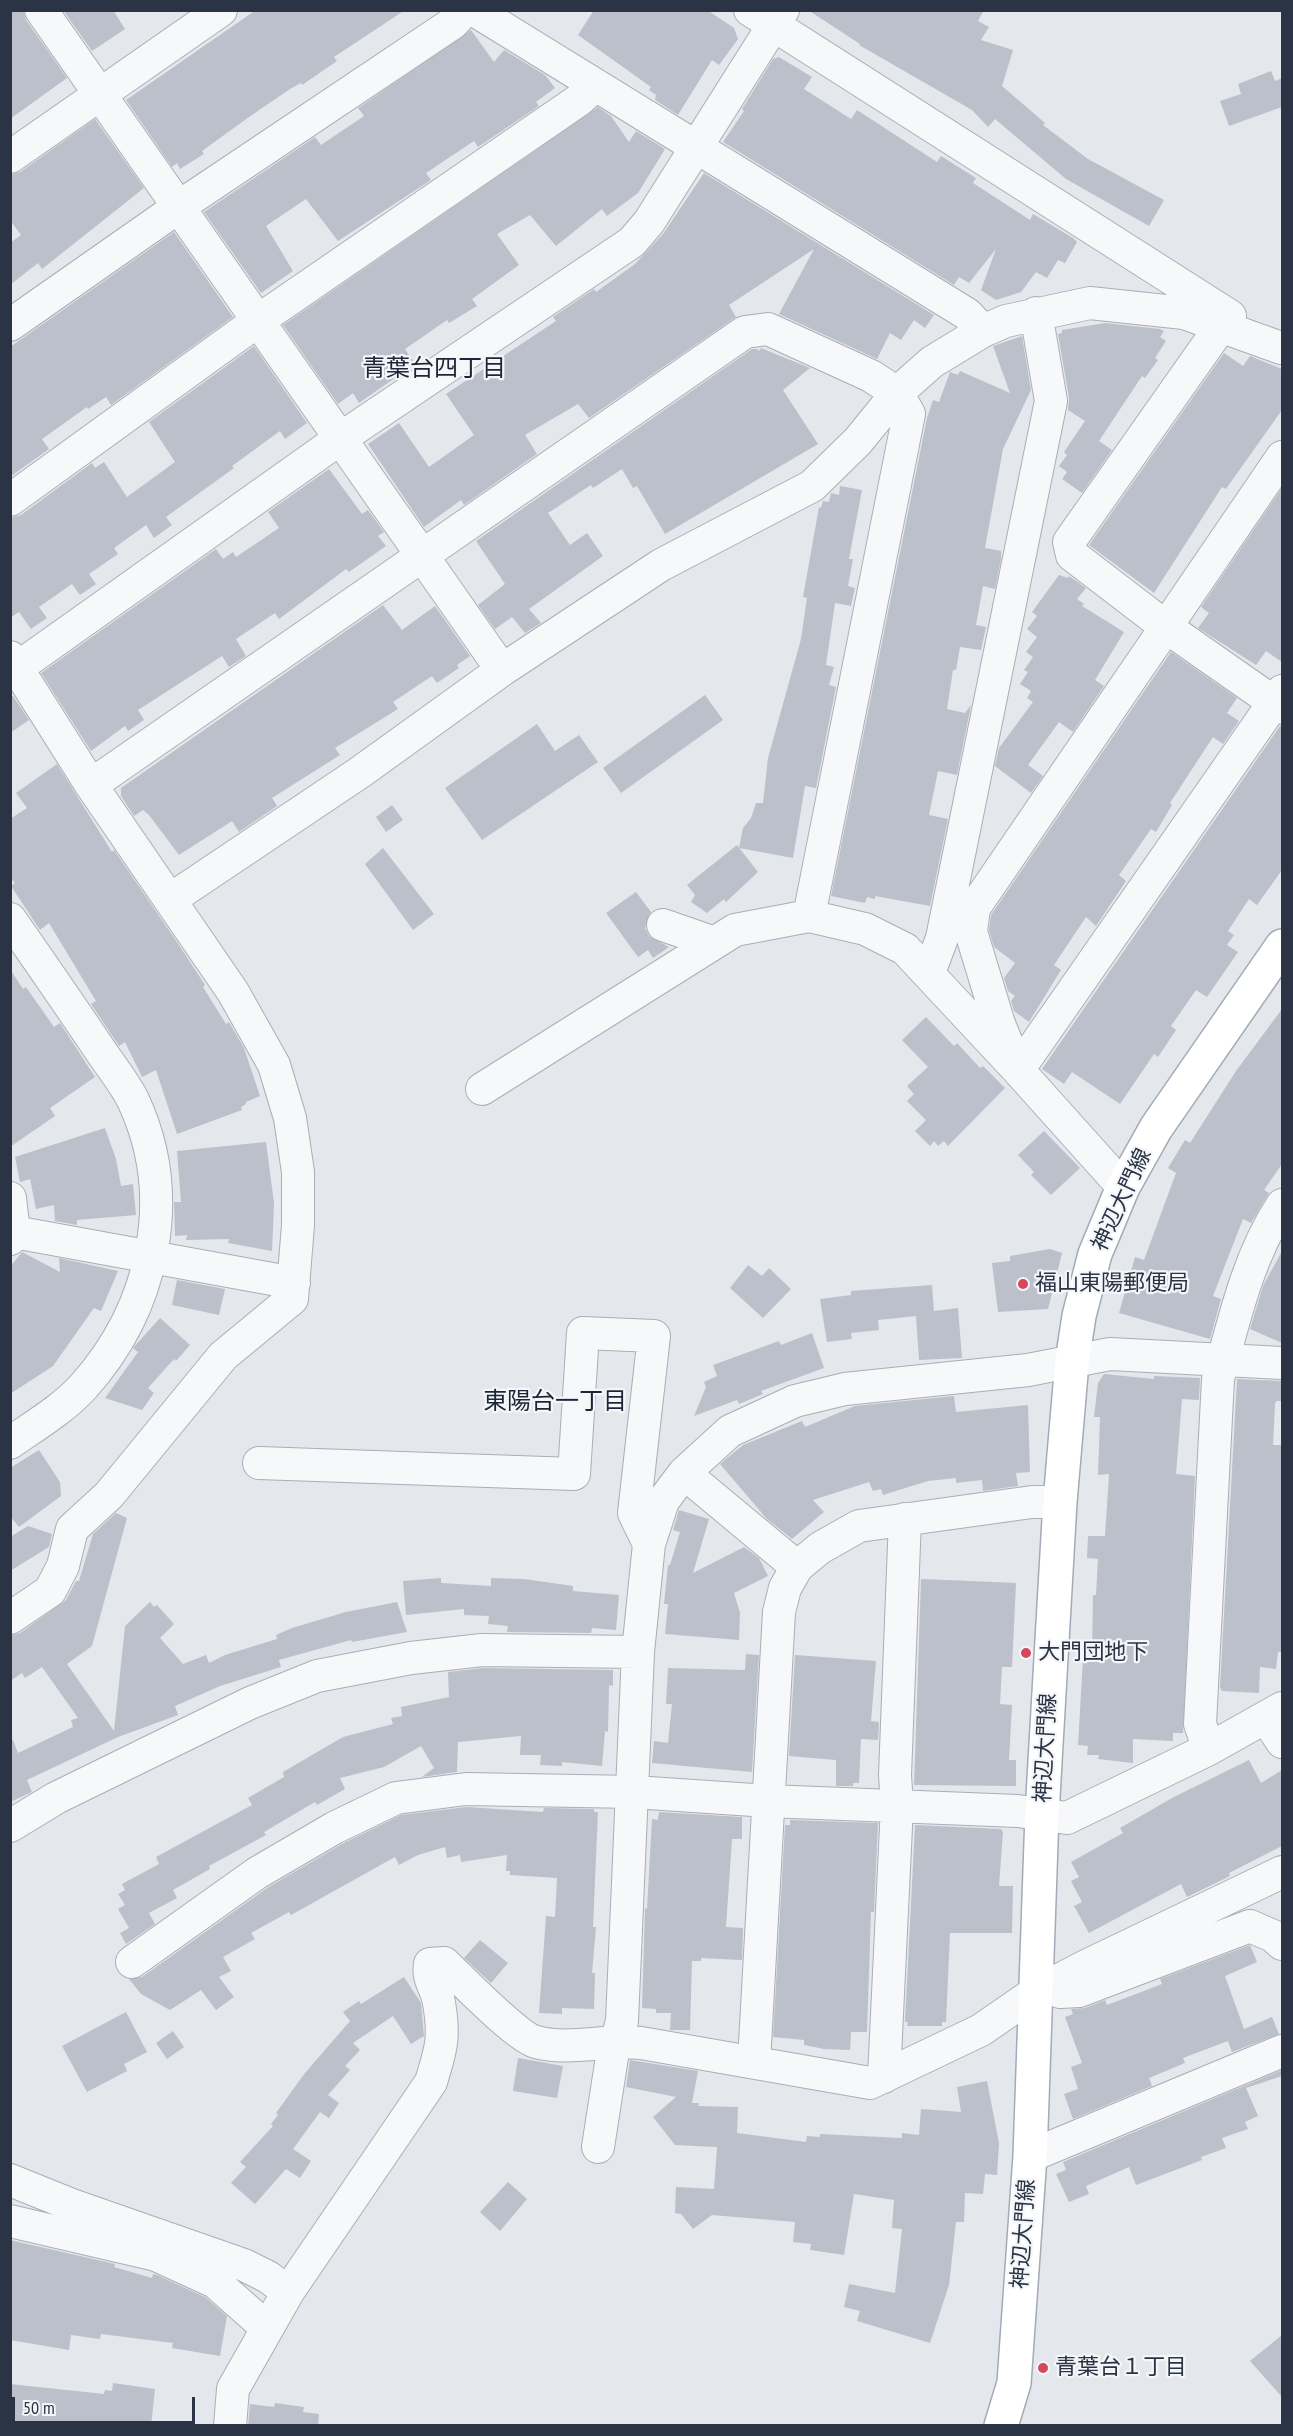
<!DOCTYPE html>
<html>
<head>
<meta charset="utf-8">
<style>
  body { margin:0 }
  #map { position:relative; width:1293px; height:2436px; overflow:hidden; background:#e4e7ec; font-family:"PT Sans Narrow",sans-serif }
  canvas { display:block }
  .frame { position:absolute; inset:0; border:12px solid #2b3445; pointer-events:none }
  .scale { position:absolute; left:12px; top:2397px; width:183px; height:27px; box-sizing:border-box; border:3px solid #2b3445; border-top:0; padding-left:8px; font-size:18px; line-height:21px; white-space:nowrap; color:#2b3445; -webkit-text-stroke:4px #f4f6f9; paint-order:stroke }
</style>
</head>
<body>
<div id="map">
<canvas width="1293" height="2436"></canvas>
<div class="frame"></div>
<div class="scale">50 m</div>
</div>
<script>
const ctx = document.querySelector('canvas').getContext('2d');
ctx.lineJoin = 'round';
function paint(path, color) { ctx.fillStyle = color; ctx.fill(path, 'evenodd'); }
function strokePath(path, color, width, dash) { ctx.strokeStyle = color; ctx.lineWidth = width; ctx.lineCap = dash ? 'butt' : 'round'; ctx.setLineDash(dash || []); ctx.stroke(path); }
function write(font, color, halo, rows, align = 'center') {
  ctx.font = font + ' "PT Sans Narrow","Noto Sans JP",sans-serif'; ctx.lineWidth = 4.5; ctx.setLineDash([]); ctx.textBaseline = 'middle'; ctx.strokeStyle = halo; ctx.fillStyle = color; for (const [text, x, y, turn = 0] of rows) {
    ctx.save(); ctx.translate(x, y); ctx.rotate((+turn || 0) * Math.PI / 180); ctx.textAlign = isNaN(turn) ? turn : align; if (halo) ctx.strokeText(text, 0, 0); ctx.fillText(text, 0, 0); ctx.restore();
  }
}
const building = new Path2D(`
  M10,10H23L26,20L67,78L10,119Z
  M63,10H113L125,29L92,51Z
  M256,10H405L334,57L337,61L302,85L301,83L290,89L249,117L202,151L204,154L180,169L177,163L172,167L126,100Z
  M594,10H707L734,28L738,39L719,65L712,60L678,115L655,100L656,95L649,90L651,87L578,35Z
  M808,10H984L978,21L989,27L981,40L1013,50L1002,86L1045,123L1043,125L1088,159L1164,200L1149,226L1066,179L995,119L988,127L972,110L859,45L860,44Z
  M471,30L494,62L504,50L545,75L555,88L536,102L539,106L478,147L474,141L426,173L431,180L338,241L306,199L266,226L293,271L261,293L204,212L315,137L321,145L364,116L358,108Z
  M779,57L812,77L804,89L851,119L857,110L937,162L941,156L976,178L973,183L1030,220L1033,214L1073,238L1077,242L1065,263L1058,260L1047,278L1036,272L1021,292L996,300L981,290L996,249L969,283L959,277L954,285L723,142L744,111L742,109L773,59Z
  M1271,71L1275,81L1282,78V107L1229,126L1220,101L1241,94L1238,84Z
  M598,107L611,116L629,142L636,131L665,149L638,193L607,216L602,209L556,246L530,215L497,234L519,265L472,299L477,306L449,323L447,320L405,349L415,364L359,403L353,393L338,404L283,325Z
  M95,119L144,188L42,269L38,263L10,285V243L21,235L10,220V175L20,172Z
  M704,173L934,315L925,328L914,320L901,340L890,333L877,359L779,314L814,249L729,305L736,317L589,418L578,404L525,435L537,454L464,505L461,500L424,527L368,444L399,423L429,467L474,435L446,394L556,321L553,317L594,289L596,292L635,264L663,234Z
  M174,232L233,317L111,405L106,397L88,409L87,407L42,439L49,449L10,477V347Z
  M1105,323L1160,329L1164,331L1160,337L1166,341L1155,358L1158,360L1145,378L1142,376L1099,441L1112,450L1082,493L1062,479L1067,472L1059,466L1067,455L1064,452L1085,421L1068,410L1069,398L1058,334L1062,333V330Z
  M1022,336L1031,390L1003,449L985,548L1001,551V559L995,589L983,586L976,625L986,627L981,650L960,647L956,670H953L947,709L965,713L971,705L957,775L938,771L929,815L948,819L930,906L875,896V899L867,897L865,903L831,896L927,418L933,400L939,402L950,372L958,375L960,371L1010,393L993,346Z
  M254,346L307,423L285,439L280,431L232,466L234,468L166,517L172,525L154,538L146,525L114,548L118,554L89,574L96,584L80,595L72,584L39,607L47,618L31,629L19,612L10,618V518L21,515L92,463L95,468L104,462L127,497L175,462L149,422Z
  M761,348L810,368L783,390L818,444L665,534L637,486L633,488L622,469L593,488L591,485L548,513L570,545L587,533L603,556L529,609L541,623L525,633L512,617L495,629L478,605L505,584L476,541L752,349H757L759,351Z
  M1224,353L1243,366L1250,356L1282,369V410L1226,489L1222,487L1154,593L1089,545Z
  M329,469L362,514L368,510L384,532L378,536L386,546L349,572L346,569L279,619L275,613L236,639L246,656L229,667L222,656L138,710L144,720L128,731L125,726L91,751L41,673L216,549L223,559L233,552L236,557L279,528L268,512Z
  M840,486L862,490L849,559H853L848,586L855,588L851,606L835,603L826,665L834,667L829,685L836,687L816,788L805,786L793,858L739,848L743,828L751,818L756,803H763L768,758L801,639L807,598L803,597L819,507L821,508L823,501L829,502L831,493L839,495Z
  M1282,488V662L1266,651L1256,665L1198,628L1209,613L1201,607Z
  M1059,575L1068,578L1069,576L1086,588L1077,599L1084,604L1082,606L1124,632L1095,680L1104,686L1073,732L1059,722L1028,765L1043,776L1031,793L995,766L999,748L1033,702L1027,698L1031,691L1020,684L1028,672L1024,670L1033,657L1026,652L1037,637L1027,629L1037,616L1032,612Z
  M383,605L402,630L435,606L470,656L457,665L459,668L437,683L432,676L393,702L398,709L335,748L340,755L272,798L277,806L239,832L232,821L179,855L149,815L143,810L134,816L121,796V788Z
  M1171,652L1237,698L1227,713L1239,721L1223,744L1213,737L1170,803L1172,805L1156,832L1151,829L1119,875L1126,881L1096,926L1086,917L1054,965L1061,970L1029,1022L1014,1011L1011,1001L1015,996L1008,991L1004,978L1015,963L994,947L989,930L991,915Z
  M705,695L723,720L621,793L603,768Z
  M13,696L29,720L10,733V697Z
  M537,724L555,751L579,735L598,762L482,840L445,788Z
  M1280,726H1282V870L1257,905L1249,899L1228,931L1234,935L1227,945L1238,952L1207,997L1196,990L1171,1026L1176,1030L1158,1057L1154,1054L1120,1104L1072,1072L1064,1084L1042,1069Z
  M57,764L112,852L114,850L179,945L205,985L203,987L226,1024L229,1022L244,1048L260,1096L246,1102V1104L241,1107L242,1110L177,1134L156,1070L142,1077L125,1042L119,1046L91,1004L96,1001L49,923L40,930L11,886L15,883L10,877V819L27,808L16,793Z
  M392,805L403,820L386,832L376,817Z
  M737,845L758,872L726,902L724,899L707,913L691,902L695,895L687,885Z
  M383,848L434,914L413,930L365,864Z
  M636,892L651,912L645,928L649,936L669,947L653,958L648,950L638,957L606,913Z
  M10,969L23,989L26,987L54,1027L60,1023L95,1077L50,1108L55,1116L10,1147Z
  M1282,1009V1164L1264,1190L1269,1193L1251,1223L1243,1219L1213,1296L1221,1299L1210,1339L1119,1313L1135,1257L1144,1260L1176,1173L1168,1168L1185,1140L1190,1143L1236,1071Z
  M926,1017L954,1046L957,1043L980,1068L983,1066L1005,1088L948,1146L944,1141L938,1146L934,1141L930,1146L915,1131L926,1120L907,1101L914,1094L907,1086L928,1067L902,1040Z
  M105,1128L116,1159L121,1186L133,1184L136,1215L77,1220V1225L55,1221L54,1205L36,1209L30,1179L20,1182L15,1157Z
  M1044,1131L1080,1168L1051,1195L1031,1175L1034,1172L1018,1155Z
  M266,1142L274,1203L272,1251L228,1243L229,1239L186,1240L187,1235L175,1236L174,1202H181L177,1151Z
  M1050,1249L1062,1253L1048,1309L998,1312L992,1263L1010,1261V1256Z
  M1282,1251V1343L1250,1329L1263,1286Z
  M22,1252L60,1272L59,1258L118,1271L101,1311L94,1308L53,1366L10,1394V1267Z
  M748,1265L762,1276L769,1268L791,1289L763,1318L730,1288Z
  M177,1280L225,1289L219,1315L172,1305Z
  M932,1285L934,1311L958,1308L962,1358L919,1360L916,1316L878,1320L879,1330L851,1333L852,1339L827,1342L820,1299L851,1295V1291Z
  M160,1318L190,1345L176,1361L174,1359L148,1388L154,1393L142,1410L105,1398L138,1352L133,1348Z
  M812,1333L824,1368L761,1391L763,1394L739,1404L737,1400L694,1416L706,1387L704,1382L717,1376L713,1365L779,1341L781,1345Z
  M1104,1374L1154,1379V1376L1200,1378L1199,1400L1182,1399L1176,1474L1195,1476L1183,1733H1173V1741L1133,1739V1763L1098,1759L1099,1755H1087L1088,1746L1078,1745L1083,1659H1092L1093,1595H1096L1098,1559L1087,1558L1088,1536H1105L1109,1474L1098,1475L1100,1417H1094L1098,1383Z
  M1237,1379L1282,1381V1401H1276L1275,1404L1273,1445H1282V1652H1278L1276,1669L1260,1667L1259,1693L1222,1691L1220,1687Z
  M954,1396L956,1412L1028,1405L1030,1472L1016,1473L1018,1486L983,1491L982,1480L956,1483V1478L928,1481L883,1495L881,1489L873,1491L869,1482L813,1500L824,1512L792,1539L767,1519L720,1464L743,1445L802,1421L805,1427L855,1406Z
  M39,1450L60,1482L61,1496L19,1527L10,1516V1468Z
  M679,1510L709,1519L693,1573L744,1547L759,1558L768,1576L734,1593L740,1613L739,1640L665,1634L668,1604H664L668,1565H670L680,1532L673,1530Z
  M116,1513L127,1518L92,1646L67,1664L114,1731L125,1626L150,1602L154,1607L157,1605L174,1624L160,1638L183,1664L206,1655L209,1663L225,1655L277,1639L276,1635L292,1628L346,1612L397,1602L407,1632L352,1642L351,1640L279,1660L281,1667L220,1686L175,1706L178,1715L118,1737L27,1780L32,1792L10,1802V1740H13L18,1753L73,1727L71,1720L78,1718L42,1667L25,1678L22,1673L10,1681V1636L20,1633L66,1600L76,1581H79L93,1534Z
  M28,1526L52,1534L49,1547L10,1571V1537Z
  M441,1578V1583L491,1586V1578L524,1579L573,1586V1591L619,1595L616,1630L592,1628L591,1633L507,1632L508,1626L488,1624L489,1616L464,1615V1609L406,1615L403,1581Z
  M921,1579L1016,1583L1012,1667H1002L1000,1704L1012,1705L1009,1760H1016V1786L914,1785Z
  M746,1654L759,1655L752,1772L652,1763L654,1741L668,1743L672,1704H666L668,1668L745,1670Z
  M795,1655L876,1661L871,1721L879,1722L878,1740L861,1739L859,1783H853V1786H836V1760L789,1756Z
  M483,1668L613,1670V1686L609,1685L608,1732L605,1731L602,1766L562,1762V1766L540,1765L541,1755H520L521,1736L458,1742L457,1772L422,1777L434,1768L421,1746L384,1767L340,1778L345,1789L317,1805L315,1802L264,1832L266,1835L209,1866L210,1869L173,1890L177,1898L149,1913L155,1924L126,1944L120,1933L129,1928L118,1909L125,1905L118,1894L125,1890L122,1884L159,1864L156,1857L252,1805L248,1798L284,1777L283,1772L343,1737L393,1724L391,1718L402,1716L401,1707L449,1697L448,1672Z
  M1249,1760L1261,1783L1282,1770V1846L1229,1873L1230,1876L1187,1897L1181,1884L1089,1933L1074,1906L1082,1902L1071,1881L1079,1877L1071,1862L1123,1833L1120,1828L1172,1798Z
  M466,1807L543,1812L544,1808L594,1809V1812H598L593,1927H596L592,1973H595L594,2009L562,2008V2014L539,2013L546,1916L555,1917L557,1878L510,1875V1871H506L507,1855L461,1862L460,1855L447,1858L445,1847L418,1855L399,1865L395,1857L291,1915L289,1912L251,1933L255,1939L223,1957L231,1971L219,1977L234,1997L216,2010L201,1990L170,2010L141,1994L129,1979L142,1977L267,1888L342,1844L401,1815Z
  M659,1812L742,1817V1839H732L726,1927L743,1928L742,1960L701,1958V1961H692L690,2030H670L671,2013H656V2009L642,2008L645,1908L647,1909L652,1819L658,1820Z
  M790,1820L878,1823L874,1912H871L867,2032H851L850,2050L824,2049L804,2045V2040L773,2037L785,1825H790Z
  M915,1825L1001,1829L1003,1832L999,1886H1013L1012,1933H950L946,2022H942V2026H907L908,2022H905Z
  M480,1940L508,1963L491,1983L464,1958Z
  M1250,1945L1257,1962L1225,1976L1244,2029L1272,2017L1279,2034L1232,2052L1228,2041L1183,2058L1185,2063L1149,2078L1152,2086L1073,2119L1064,2094L1078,2089L1071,2067L1082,2063L1065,2017L1073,2014L1071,2009L1085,2008L1105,2000L1107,2005L1162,1984L1160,1979Z
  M404,1977L421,2003L424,2036L411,2044L393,2016L353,2043L360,2050L345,2066L350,2070L328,2095L339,2103L329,2118L320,2112L293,2149L311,2161L300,2178L286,2169L255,2204L231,2183L246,2167L240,2162L273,2126L271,2124L278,2115L276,2113L305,2073L350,2021L343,2012L359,2001L361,2004Z
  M126,2012L147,2052L124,2064L127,2071L87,2092L62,2046Z
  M173,2031L184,2047L167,2059L156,2043Z
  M518,2058L563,2066L557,2098L513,2091Z
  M630,2060L698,2071L692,2103H699L698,2106L738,2107L737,2133L806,2142L807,2136L820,2137V2134L902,2138V2133L919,2135L921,2109L961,2112L957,2087L987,2081L999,2143L997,2175L985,2174L983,2194L965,2193L964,2222H956L949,2285L930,2343L857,2321L860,2311L844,2307L849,2284L895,2293L902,2229L892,2228L894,2200L854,2194L844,2255L810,2250L811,2244L793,2242L795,2222L712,2215L693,2229L681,2214L675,2213L676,2187L714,2189L717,2147L675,2145L653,2117L676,2097L626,2087Z
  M1282,2070V2076L1246,2088L1258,2116L1245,2122L1248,2129L1222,2138L1226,2148L1201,2157L1202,2160L1136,2185L1129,2167L1086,2186L1089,2194L1069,2202L1056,2174L1066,2170L1063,2162Z
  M508,2182L527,2199L500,2231L480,2212Z
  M10,2240L115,2264L114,2267L152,2278L153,2274L157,2275L205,2297L227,2316L220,2356L172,2348L173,2343L101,2334L100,2339L71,2335L69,2350L10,2340Z
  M1282,2335V2397L1250,2361Z
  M113,2383L155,2389L151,2426H10V2384L104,2394L105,2390L112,2391Z
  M275,2403L304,2407L303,2412L319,2414L318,2426H248L250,2404L274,2407Z`);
const minor = new Path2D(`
  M41,10L502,670
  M474,10L967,314L983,331
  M750,10L1230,316
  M10,157L221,10
  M10,325L180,206L453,23L465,10
  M1221,326L1069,542L1072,555L1166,627L1282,708
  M10,500L259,320L579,100L595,85
  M10,657L91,785L233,992L274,1065L290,1118L298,1172V1225L292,1299L223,1356L109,1495L72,1529L63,1566L50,1591L10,1618
  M10,673L341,438L632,242L649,222L783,10
  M91,785L745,332L768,329L871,376L897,393L909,414L809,916
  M171,899L359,773L502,670L661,565L812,486L858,441L897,393L932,362L983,331L1006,321L1090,303L1184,313L1281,348
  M10,919C40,962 69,1004 98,1047C109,1064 124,1082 133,1100C179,1198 153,1309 83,1387C63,1409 34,1426 10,1443
  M663,925L712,942
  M929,973L942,938L1051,401L1036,313
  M482,1089L735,930L809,916L865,929L905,949L1018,1070L1282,691
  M1123,1187L1018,1070L999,1024L971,932L974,908L1282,457
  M10,1198L14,1232L10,1239
  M14,1232L294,1283
  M259,1463L574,1474L583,1333L654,1336L634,1513L649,1544L638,1652L622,2021L612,2057L598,2147
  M684,1473L797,1567
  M649,1544L663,1501L684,1473L730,1431L795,1401L845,1389L1028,1370L1110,1354L1282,1363
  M1267,1719L1282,1742
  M1209,1749L1200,1724L1218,1379C1234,1320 1248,1257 1282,1205
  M10,1826L56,1798L250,1703L317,1676L411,1658L482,1650L638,1652
  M132,1962L257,1873L334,1828L396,1798L466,1789L634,1792L768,1801L1018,1811L1067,1818L1209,1749L1282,1708
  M1060,1992L1079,1991L1250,1926L1273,1936L1282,1944
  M754,2062L779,1612L785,1588L797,1567L820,1548L859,1526L1032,1502H1060
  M884,2077L897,1806L895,1775L905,1519
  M1030,2156L1282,2051
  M10,2180L72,2205L244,2265L268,2277L288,2292L233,2389L230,2426
  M10,2221L156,2255L215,2282L267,2328
  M288,2292L431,2082C441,2049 445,2038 439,2003C437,1988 427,1980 430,1964L444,1963C461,1979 517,2037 536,2042C569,2051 607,2039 641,2043L870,2083L981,2030L1036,1992L1084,1967L1282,1872`);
const major = new Path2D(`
  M1001,2426L1014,2383L1030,2156L1042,1814L1060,1502L1072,1362L1079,1316L1095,1254L1123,1187L1156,1128L1282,946`);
const markers = [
  [1023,1284,6,"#d1495b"],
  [1026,1653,6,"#d1495b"],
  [1043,2368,6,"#d1495b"]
];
const streetNames = [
  ["神辺大門線",1122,1200,-65],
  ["神辺大門線",1046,1748,-87],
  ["神辺大門線",1024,2234,-86]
];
const poiNames = [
  ["福山東陽郵便局",1035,1284],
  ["大門団地下",1038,1653],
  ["青葉台１丁目",1055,2368]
];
const neighbourhoodNames = [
  ["青葉台四丁目",434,369],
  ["東陽台一丁目",555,1402]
];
paint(building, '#bbc0ca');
strokePath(minor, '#a9aeb7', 34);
strokePath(major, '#a3abb8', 36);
strokePath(minor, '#f7f8fa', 32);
strokePath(major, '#fff', 33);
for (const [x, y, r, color] of markers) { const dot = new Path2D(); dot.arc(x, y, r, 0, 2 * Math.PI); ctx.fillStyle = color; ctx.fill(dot); strokePath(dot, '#f4f6f9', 2); }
write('22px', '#2b3445', '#f4f6f9', streetNames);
write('22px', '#2b3445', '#f4f6f9', poiNames, 'left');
write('24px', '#1d2536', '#f4f6f9', neighbourhoodNames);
</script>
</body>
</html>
